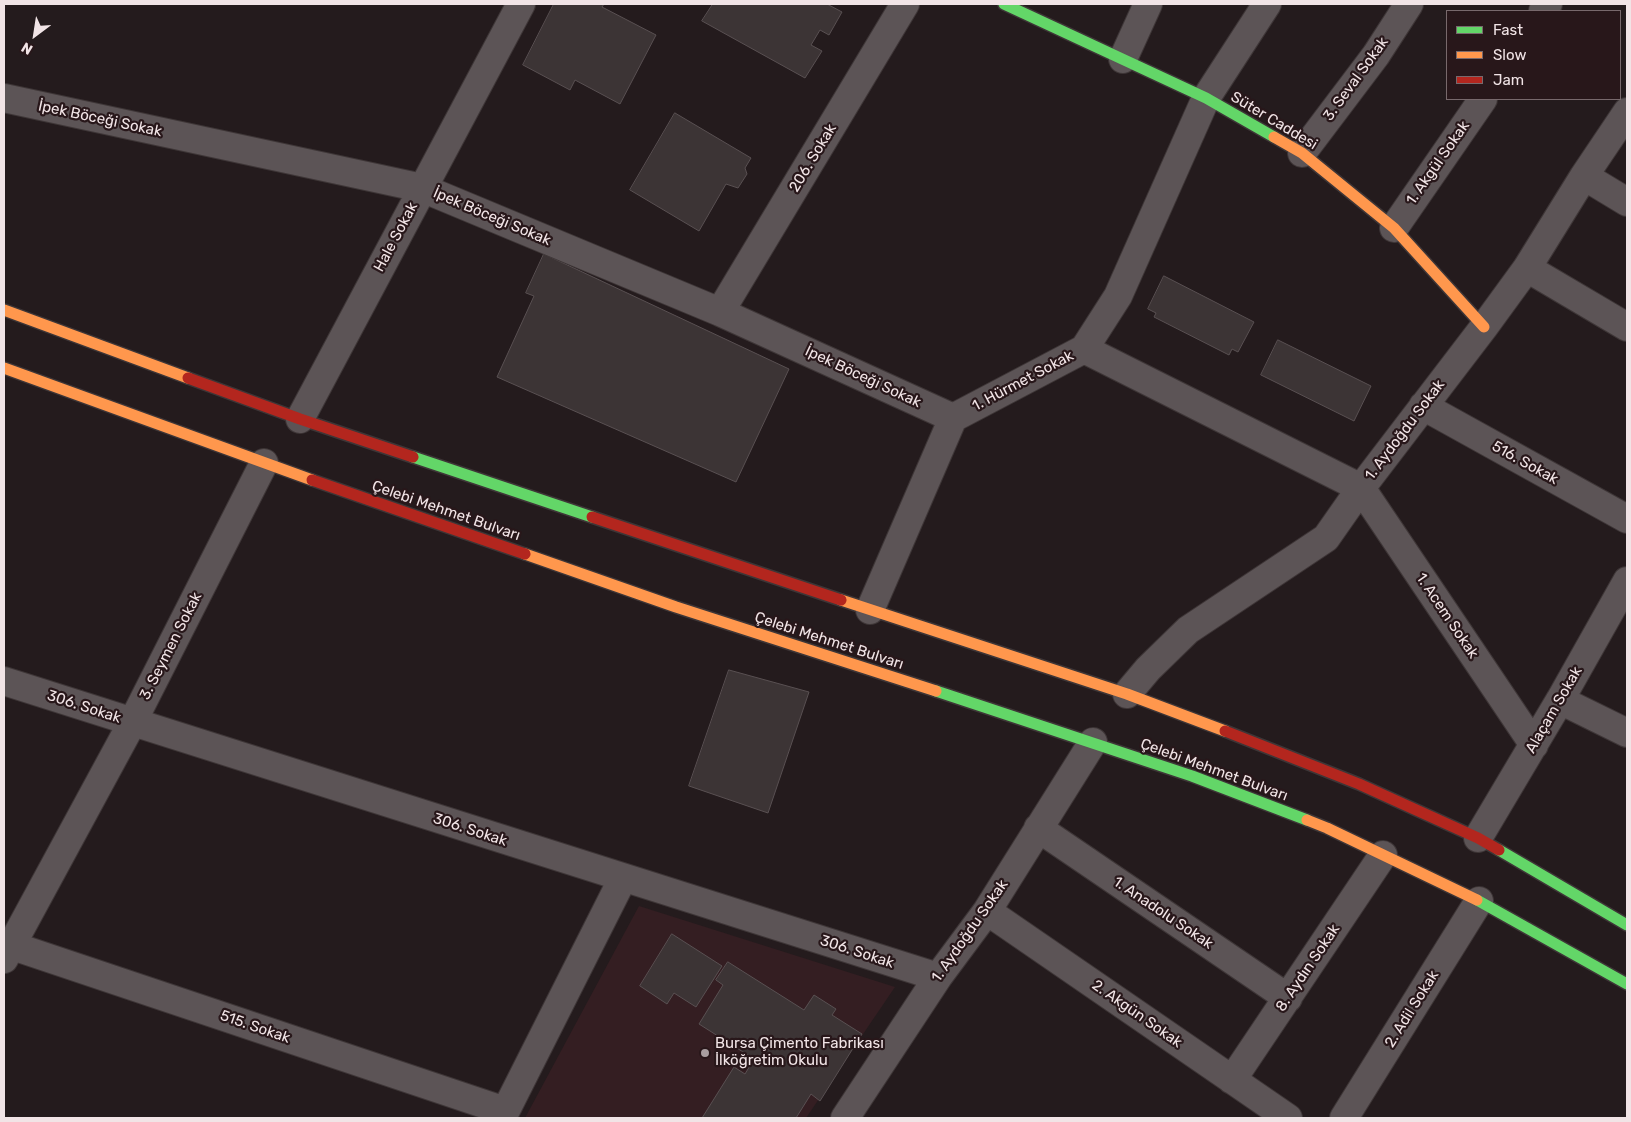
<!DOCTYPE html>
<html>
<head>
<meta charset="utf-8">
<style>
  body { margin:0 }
  #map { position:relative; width:1631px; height:1122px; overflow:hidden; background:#241b1d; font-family:Rubik,sans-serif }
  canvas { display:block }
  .frame { position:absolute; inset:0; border:5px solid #f1e4e6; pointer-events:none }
  .legend { position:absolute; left:1446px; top:10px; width:175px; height:90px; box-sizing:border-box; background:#28171a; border:1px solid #78696c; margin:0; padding:6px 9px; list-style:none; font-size:15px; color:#f1e4e6 }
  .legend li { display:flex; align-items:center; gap:10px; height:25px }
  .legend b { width:25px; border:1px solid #78696c }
  .north { position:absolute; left:10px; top:10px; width:50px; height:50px; -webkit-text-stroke:4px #28171a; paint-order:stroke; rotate:211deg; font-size:14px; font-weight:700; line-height:20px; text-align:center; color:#f1e4e6 }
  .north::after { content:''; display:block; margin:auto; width:18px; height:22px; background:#f1e4e6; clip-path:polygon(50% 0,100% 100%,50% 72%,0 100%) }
</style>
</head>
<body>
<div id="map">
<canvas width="1631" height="1122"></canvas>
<div class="frame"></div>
<ul class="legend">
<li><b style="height:6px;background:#63d668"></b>Fast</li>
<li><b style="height:6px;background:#ff974d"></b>Slow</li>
<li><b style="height:6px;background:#b3261e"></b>Jam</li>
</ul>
<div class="north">N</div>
</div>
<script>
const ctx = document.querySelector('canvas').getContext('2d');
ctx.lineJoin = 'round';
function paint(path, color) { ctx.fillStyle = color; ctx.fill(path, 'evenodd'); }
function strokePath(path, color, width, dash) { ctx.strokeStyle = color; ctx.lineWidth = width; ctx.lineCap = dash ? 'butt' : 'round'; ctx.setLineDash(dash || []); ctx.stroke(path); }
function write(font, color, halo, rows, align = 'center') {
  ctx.font = font + ' Rubik,sans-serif'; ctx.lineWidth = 4.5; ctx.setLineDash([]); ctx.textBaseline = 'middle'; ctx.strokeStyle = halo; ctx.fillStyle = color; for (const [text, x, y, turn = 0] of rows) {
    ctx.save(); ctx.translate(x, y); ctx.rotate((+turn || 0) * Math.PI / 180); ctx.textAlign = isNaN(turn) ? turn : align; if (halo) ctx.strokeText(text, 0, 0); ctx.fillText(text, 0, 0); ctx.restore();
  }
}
const built = new Path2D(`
  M639,906L895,987L806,1118H525Z`);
const building = new Path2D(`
  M554,4H604L602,7L656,35L620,104L575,80L570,90L523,65Z
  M713,4H827L842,12L829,35L820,30L811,45L822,51L805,78L702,21Z
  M675,113L751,158L745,168L747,174L738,188L726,184L699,231L630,190Z
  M544,254L789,369L736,482L497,377L534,296L526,293Z
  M1164,276L1254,322L1238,352L1232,349L1229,355L1154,317L1156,313L1148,309Z
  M1278,340L1371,386L1354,421L1261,375Z
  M729,670L809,692L768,813L689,786Z
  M672,934L722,966L696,1007L674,993L667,1004L640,986Z
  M728,962L804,1010L814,995L836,1009L832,1015L862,1034L820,1101L811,1094L796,1118H702L734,1067L745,1074L754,1059L699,1024L723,985L716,980Z`);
const street = new Path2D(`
  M1543,11L1548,4
  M1123,59L1148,4
  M4,98L422,188L720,312L953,418
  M1302,153L1376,55L1409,4
  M1584,176L1627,202
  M1394,228L1483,99
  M1527,268L1627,327
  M720,312L905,4
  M1084,349L1361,488L1534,745
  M1423,406L1627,519
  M300,419L521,4
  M870,610L953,418L1084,349L1118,296L1206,98L1267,4
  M4,681L938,977
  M1127,694L1148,669L1188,630L1326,538L1361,488L1484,327L1527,268L1584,176L1627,112
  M1560,700L1627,733
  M1038,828L1288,998
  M1478,838L1560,700L1627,581
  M987,911L1288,1118
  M4,943L505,1111
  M4,959L132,723L264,463
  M1232,1080L1383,855
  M502,1118L623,878
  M845,1118L938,977L987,911L1093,742
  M1344,1118L1479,901`);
const fast = new Path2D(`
  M1004,4L1206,98L1274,137
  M413,457L592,517
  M936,691L1192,776L1307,820
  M1499,850L1627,925
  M1477,900L1627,984`);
const slow = new Path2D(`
  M1274,137L1302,153L1394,228L1484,327
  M4,310L188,378
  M4,368L312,480
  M525,554L676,607L936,691
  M841,600L1127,694L1225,731
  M1307,820L1327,828L1477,900`);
const jam = new Path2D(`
  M188,378L300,419L413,457
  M312,480L525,554
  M592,517L841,600
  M1225,731L1359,784L1478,838L1499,850`);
const markers = [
  [705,1053,5,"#a99ea0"]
];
const streetNames = [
  ["3. Seval Sokak",1356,79,-54],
  ["İpek Böceği Sokak",100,119,12],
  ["Süter Caddesi",1274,121,31],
  ["206. Sokak",813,158,-59],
  ["1. Akgül Sokak",1438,163,-55],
  ["İpek Böceği Sokak",492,217,23],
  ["Hale Sokak",396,237,-62],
  ["İpek Böceği Sokak",863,377,25],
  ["1. Hürmet Sokak",1023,381,-28],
  ["1. Aydoğdu Sokak",1405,430,-53],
  ["516. Sokak",1525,463,29],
  ["Çelebi Mehmet Bulvarı",446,511,19],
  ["1. Acem Sokak",1447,616,56],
  ["Çelebi Mehmet Bulvarı",829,641,18],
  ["3. Seymen Sokak",171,646,-63],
  ["306. Sokak",84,707,18],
  ["Alaçam Sokak",1554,710,-60],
  ["Çelebi Mehmet Bulvarı",1214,770,20],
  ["306. Sokak",470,830,18],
  ["1. Anadolu Sokak",1163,913,34],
  ["1. Aydoğdu Sokak",970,931,-55],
  ["306. Sokak",857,952,18],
  ["8. Aydın Sokak",1308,968,-56],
  ["2. Adil Sokak",1412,1009,-58],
  ["2. Akgün Sokak",1137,1014,35],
  ["515. Sokak",255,1027,19]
];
const poiNames = [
  ["Bursa Çimento Fabrikası",715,1044],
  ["İlköğretim Okulu",715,1061]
];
paint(built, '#341e22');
paint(building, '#3c3435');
strokePath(building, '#595052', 1);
strokePath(street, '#3e3637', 30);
strokePath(fast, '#3e3637', 14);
strokePath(slow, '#3e3637', 14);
strokePath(jam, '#3e3637', 14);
strokePath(street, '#5c5456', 28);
strokePath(fast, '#63d668', 11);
strokePath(slow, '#ff974d', 11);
strokePath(jam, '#b3261e', 11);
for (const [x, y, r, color] of markers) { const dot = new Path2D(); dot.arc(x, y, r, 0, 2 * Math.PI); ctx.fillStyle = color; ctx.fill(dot); strokePath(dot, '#28171a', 2); }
write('15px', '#f1e4e6', '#28171a', streetNames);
write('15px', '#f1e4e6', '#28171a', poiNames, 'left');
</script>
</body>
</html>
